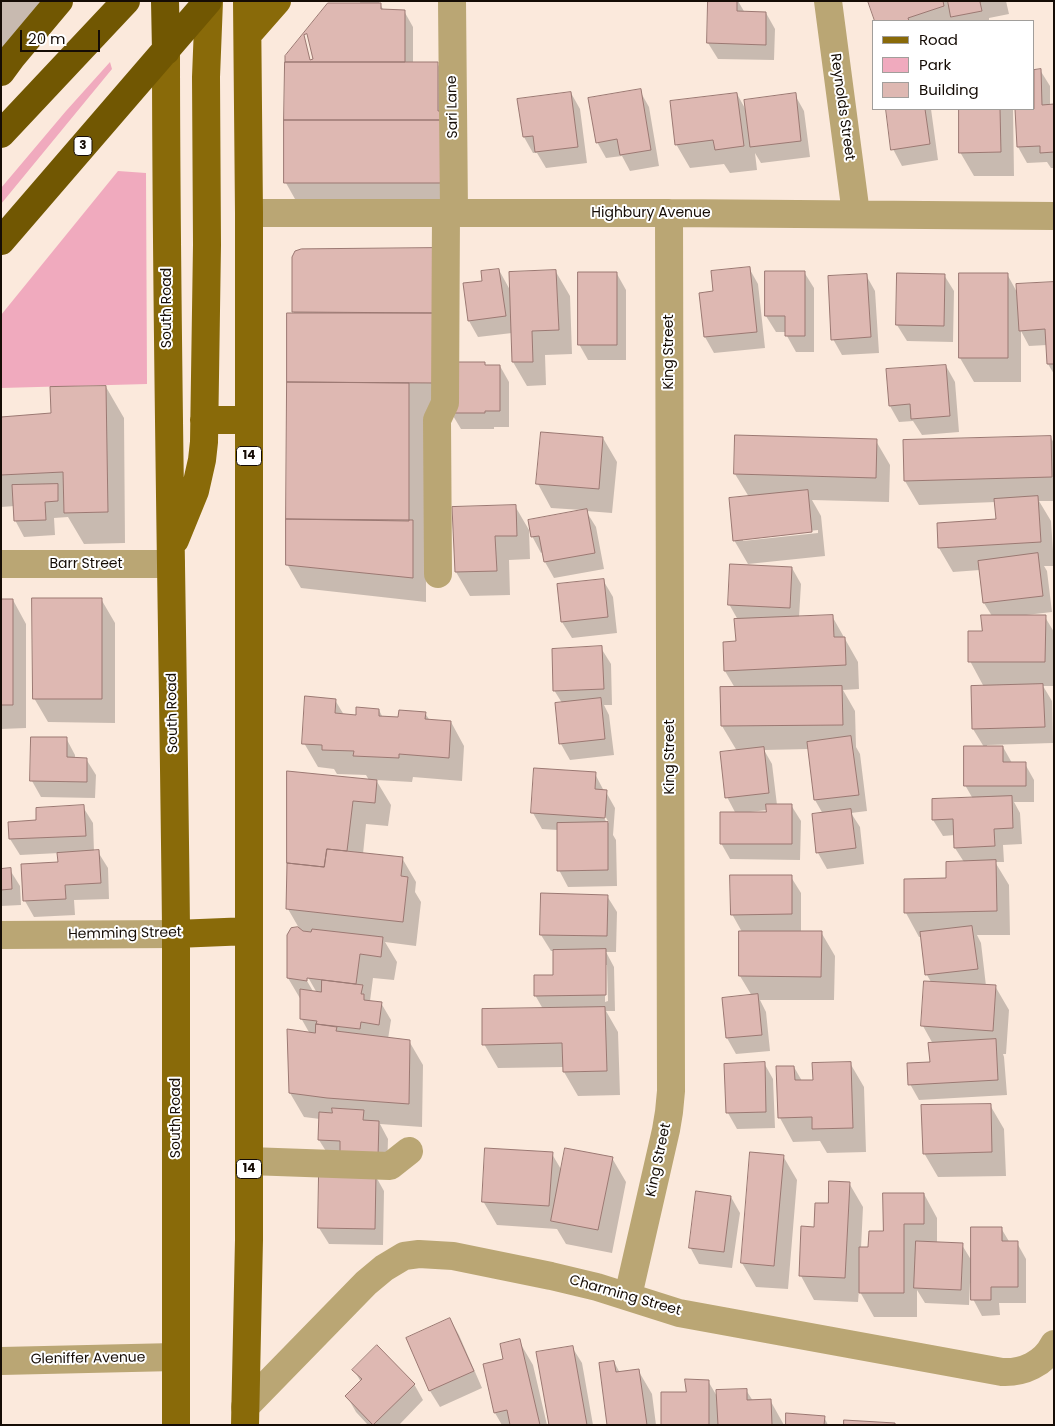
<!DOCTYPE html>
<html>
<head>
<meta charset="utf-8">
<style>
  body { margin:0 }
  #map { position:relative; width:1055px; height:1426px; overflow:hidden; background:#fbe9dc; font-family:Poppins,sans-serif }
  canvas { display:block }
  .frame { position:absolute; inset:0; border:2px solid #150c05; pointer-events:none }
  .legend { position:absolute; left:872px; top:20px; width:162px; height:90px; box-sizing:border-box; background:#fff; border:1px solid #a19e9b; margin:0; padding:6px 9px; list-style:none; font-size:15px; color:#150c05 }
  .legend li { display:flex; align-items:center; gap:10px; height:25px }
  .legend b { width:25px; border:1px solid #a19e9b }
  .scale { position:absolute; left:20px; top:30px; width:80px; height:22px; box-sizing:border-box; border:2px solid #150c05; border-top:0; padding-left:6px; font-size:15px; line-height:18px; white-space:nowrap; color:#150c05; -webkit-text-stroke:4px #fff; paint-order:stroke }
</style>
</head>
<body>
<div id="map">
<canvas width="1055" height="1426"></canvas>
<div class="frame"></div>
<ul class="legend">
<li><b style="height:6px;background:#896a09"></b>Road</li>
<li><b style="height:14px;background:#f0aabe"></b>Park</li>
<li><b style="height:14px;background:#deb8b2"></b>Building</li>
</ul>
<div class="scale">20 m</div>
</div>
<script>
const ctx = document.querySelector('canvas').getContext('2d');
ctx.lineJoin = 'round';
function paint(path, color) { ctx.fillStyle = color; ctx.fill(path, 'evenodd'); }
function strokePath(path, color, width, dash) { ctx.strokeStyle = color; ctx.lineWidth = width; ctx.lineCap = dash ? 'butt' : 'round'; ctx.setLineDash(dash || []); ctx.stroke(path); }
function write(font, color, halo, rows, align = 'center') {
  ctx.font = font + ' Poppins,sans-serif'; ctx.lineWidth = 4; ctx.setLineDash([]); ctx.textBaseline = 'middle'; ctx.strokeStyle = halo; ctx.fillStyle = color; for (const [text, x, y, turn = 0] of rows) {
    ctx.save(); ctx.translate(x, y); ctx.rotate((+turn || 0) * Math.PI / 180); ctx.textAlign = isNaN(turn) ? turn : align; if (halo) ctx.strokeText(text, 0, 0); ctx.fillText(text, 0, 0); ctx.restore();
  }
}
const green = new Path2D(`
  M110,62L112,69L1,204V188L66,111Z
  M118,171L146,173L147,384L1,388V315Z`);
const shadow = new Path2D(`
  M1,1H66L1,67Z
  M359,1H398L379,2L384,11H404L413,27V63H437L446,79L457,199H295L286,183L361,4Z
  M709,1H738L745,13H766L775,29L774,60L718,59L708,43Z
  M869,1H947L949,6L950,5L949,1H1006L1009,14L989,18V21H876Z
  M1040,70L1050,86V106H1054V168H1051L1047,162L1027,163L1018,147L1017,109H1034V71Z
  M640,91L649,107L659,166L630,171L622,156L606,158L597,142Z
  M571,93L580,109L587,163L546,168L537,153H533L524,137L519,100Z
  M737,94L747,112L795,95L804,111L810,157L761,163L755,153L757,170L730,173L724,164L690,168L676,144Z
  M887,109H931L938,160L902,166L893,149Z
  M960,109H1013L1014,176H974L960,152Z
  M436,250L453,363H484L486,366H500L509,382V427H494V429H461L452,414L426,551V602L301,588L287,564L289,314H294L293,257Z
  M749,268L758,284L765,348L714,353L705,337L700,294L714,292Z
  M499,270L510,290L556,272L570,296L572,354L545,355L546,385L527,386L513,362L512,333L478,337L469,321L464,284L483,282Z
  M804,272L814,288V352H796L787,336V332H776L766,316Z
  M617,274L626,290V360H588L579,344Z
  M899,274L944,275L954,291L953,342L907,341L897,325Z
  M1007,274L1018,294L1054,283V374L1048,364L1047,345L1029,346L1021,331V382H974L960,358Z
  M866,275L875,291L879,353L842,355L833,339Z
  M946,366L955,382L959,432L922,435L913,421L899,422L890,406Z
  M106,387L124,418L125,543L84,544L68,517L54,518L55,535L24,537L15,520V506L1,507V418L52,414Z
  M736,437L876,441L890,465L889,502L812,500L821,516L825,556L748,564L734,540L749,497L735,474ZM818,530V533L743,541V538Z
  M603,438L617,462L612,513L586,511L596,527L604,569L554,578L545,562L543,552L541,553L532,536L582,510L551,508L538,484Z
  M1051,438L1054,443V501H1039L1051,521L1054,566H1044L1047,571L1052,612L1026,615V617H1045L1054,632V686H1043L1052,701L1053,743L987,745V747H1003L1012,763L1025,764L1034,780V802H1014L1020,813L1022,844L1003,845L1004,862H995L1009,885L1010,935H977L981,943L986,986H995L1009,1010L1006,1054H1003L1004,1057L1007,1095L919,1100L910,1084L931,1063L933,1044L923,1026L931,982L927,975L922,937H919L906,913L948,879L964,862L955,848V835L943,836L933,820L973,799L965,785L984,747L973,729L984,687L970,661L983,632L992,616L984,603L980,570L953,572L939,548L997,520L996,502L919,505L905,481Z
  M515,506L529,530L530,559L509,560L510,595L470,596L456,572L453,508Z
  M792,568L801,584L799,617L832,616L858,662L859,689L843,690L855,711L856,747L860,754L867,811L851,813L860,827L864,864L827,869L818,853L823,814L815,800L809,749L764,750L772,764L777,805H791L801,821L800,860L730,859L721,843L736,814L727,797L737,751L722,726L735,688L725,671L737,642L738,620L729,604ZM767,810V814H750V812Z
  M603,580L613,597L617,633L572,638L562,622Z
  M101,599L115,623V723L48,722L34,698Z
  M1,600H13L26,624V728L1,729Z
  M601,648L611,664L612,705H604L609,715L614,755L570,760L561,744L556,704L562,703L554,690Z
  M335,700L344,715L357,716L379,710L383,718L399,719L425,713L430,721L451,722L464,746L462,781L413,777L412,782L376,780L391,805L388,826L366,824L363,854L402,858L416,882L415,892L421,902L416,946L385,942L397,962L394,980L373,978L370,1001L381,1003L391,1020L388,1039L409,1041L423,1065L422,1127L380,1124L388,1139L387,1173L329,1156L319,1140L320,1119L304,1117L290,1093L310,1034L301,1018V1000L288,978L299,928L288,909L289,772L369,780L366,775L337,774L334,769L318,767L304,743ZM305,972L317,993H314L303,974Z
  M32,738H66L75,755V759H86L96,775L95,798L41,797L32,781Z
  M595,774L604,791L606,792L615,808L613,835L616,840L617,886L568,887L559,870L558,830L542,829L533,813ZM603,812L609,823H607L601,813Z
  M83,807L93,823L94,852H98L108,868L109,899L74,900L75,915L34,917L25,901L59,863V853L20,855L10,839L9,823L38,822Z
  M1,870H10L20,886L21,905L1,906Z
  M791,877L801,893V932H821L835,956L834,1000H760L766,1012L770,1051L736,1054L727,1038L723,999L752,996L740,976L742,932L732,914Z
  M607,896L617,912L616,952H606L614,967L615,1011H606L618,1032L620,1095L578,1096L564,1072V1067L498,1068L484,1044L543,1009L535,995L554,976V951H551L541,935ZM605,965H607L608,1001L605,1002Z
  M764,1063L773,1079L775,1128L737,1129L728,1113Z
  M850,1063L864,1087L866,1152L827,1153L820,1141L793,1142L780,1118L794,1067L802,1081H814Z
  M990,1105L1004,1129L1006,1176L938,1177L924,1153Z
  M552,1154L562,1171L612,1158L626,1182L612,1253L566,1244L557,1229L497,1225L483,1201Z
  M783,1156L797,1180L788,1289L756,1287L742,1263Z
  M375,1175L384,1191L383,1245L329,1244L319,1228Z
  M849,1183L863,1207L861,1248H870L924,1194L937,1218V1243L962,1245L973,1263L1001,1228L1010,1243H1017L1026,1259V1303H999L1000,1315L982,1316L973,1299V1283H970L969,1305L925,1303L917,1290V1317H874L859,1290L858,1302L814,1300L801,1276L816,1228L830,1205Z
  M731,1197L740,1213L732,1268L699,1264L690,1247Z
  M450,1319L459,1335L482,1388L440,1407L430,1391L407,1338Z
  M519,1341L533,1365L547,1425H502L495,1413L505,1360Z
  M572,1347L582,1363L593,1425H550Z
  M614,1362L620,1373L638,1370L652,1394L656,1425H608Z
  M354,1370L414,1384L423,1400L399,1425H368L356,1412L347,1396L361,1382Z
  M708,1381L718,1398L746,1390L753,1401L770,1400L784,1425H663L687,1394Z
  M824,1417L828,1425H787Z`);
const building = new Path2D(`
  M708,1H737V11L766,12V45L707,43Z
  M868,1H943L944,6L908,18L909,21H875Z
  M948,1H983L980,2L982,11L951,17Z
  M328,3H381V9L405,10V62H285V56Z
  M307,34L313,59L310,60L304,35Z
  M285,62H438V111H448L449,120H284Z
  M1041,69L1042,105L1054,104V152L1040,153V146L1017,147L1015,109H1034V70Z
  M641,89L651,150L620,155L617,139L596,143L588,98Z
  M571,92L578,147L535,152L533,136L523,137L517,99Z
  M737,93L744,146L715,150L713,140L675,145L670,101Z
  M796,93L801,141L750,147L744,100Z
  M886,109H925L930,144L891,150Z
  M959,109H1000L1001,152L959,153Z
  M284,120H449V183H284Z
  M436,248V313L292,312V257L295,251L301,249Z
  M750,267L757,332L704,337L699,293L713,291L711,271Z
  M499,269L506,316L468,321L463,283L482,281L481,271Z
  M556,270L559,330L532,331L533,362H512L509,272Z
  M765,271H805V336H785V316H765Z
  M578,272H617V345H578Z
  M897,273L945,274L944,326L896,325Z
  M959,273H1008V358H959Z
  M867,274L871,337L831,340L828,276Z
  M1054,282V364H1047L1045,329L1019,331L1016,284Z
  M287,313H436V383L287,382Z
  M450,362H485V365H500V411H485V413H450Z
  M946,365L950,416L911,419L910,404L889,406L886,369Z
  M287,382L409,383V521L286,519Z
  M106,386L108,512L64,513L63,472L1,475V417L51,413L50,387Z
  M541,432L603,437L599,489L536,484Z
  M735,435L877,439L876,478L734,474Z
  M1051,436L1052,477L904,481L903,440Z
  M58,484V501L45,502L46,520L14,521L12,485Z
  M808,490L812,532L733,541L729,498Z
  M1038,496L1041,542L938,548L937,523L996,519L994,499Z
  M516,505L517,536H495L497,571L455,572L452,507Z
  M587,509L595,553L544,562L539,536L531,537L528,520Z
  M286,519L413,520V578L286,565Z
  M1038,553L1043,596L983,603L978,561Z
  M730,564L792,567L790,608L728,605Z
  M604,579L608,617L561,622L557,584Z
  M32,598H102V699H33Z
  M1,599H13V705H1Z
  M833,615L834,637H845L846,665L724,671L723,642L736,641L734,619Z
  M981,615H1046L1045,662H968V631H982Z
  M602,646L604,689L553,691L552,649Z
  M1043,684L1045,727L972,729L971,686Z
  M842,686L843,725L721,726L720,687Z
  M305,696L336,699L335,713L356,715V707L379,709V716L398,717L399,710L426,712L425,719L451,721L449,758L399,754V758L353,756L354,751L322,750V745L302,744Z
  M601,698L605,739L559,744L555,703Z
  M851,736L859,795L814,800L807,742Z
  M31,737H67V757L87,758V782L30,781Z
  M964,746H1003V762H1026V786H964Z
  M764,747L769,793L725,798L720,752Z
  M534,768L596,772L595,789L607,790L605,818L531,813Z
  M287,771L377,780L375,803L353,801L347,851L327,849L324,867L287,863Z
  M1012,796L1013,828L994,829L995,846L954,848L953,819L932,820V799Z
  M766,804H792V844H720V812H766Z
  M84,805L86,836L9,839L8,822L36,820V808Z
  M851,809L856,848L816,853L812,814Z
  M608,822V870L557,871V823Z
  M327,849L403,857L401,876L408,877L403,922L286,909L287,863L324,867Z
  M99,850L101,883L65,885L66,899L23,901L21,864L58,862L57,853Z
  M996,860L997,911L904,913V879L946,878V862Z
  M11,868L12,889L1,890V869Z
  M730,875H792V914L731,915Z
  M541,893L608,895L607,936L540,935Z
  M972,926L978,969L925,975L920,932Z
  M298,927L303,931L311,932L312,929L383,937L381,957L360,954L356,984L307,978V981L287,978V935L291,928Z
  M739,931H822L821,977L739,976Z
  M606,949V995L534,996V975H553V950Z
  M322,980L363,985L361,994H364V1000L382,1002L379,1025L361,1022L360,1029L316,1024L317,1021L300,1019V989L321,992Z
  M924,981L996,985L993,1031L921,1026Z
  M758,994L762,1035L726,1038L722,998Z
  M605,1007L607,1071L563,1072L562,1043L482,1045V1009Z
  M316,1024L337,1027L336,1031L410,1040L409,1104L327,1098L289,1093L287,1029L315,1033Z
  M996,1039L998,1080L908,1085L907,1063L930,1062L928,1043Z
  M765,1062L766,1112L726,1113L724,1064Z
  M851,1062L853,1128L812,1129V1117L778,1118L776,1066H794L795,1080H813L812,1063Z
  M991,1104L992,1152L923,1154L921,1105Z
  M332,1108L364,1110L363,1120L379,1121L378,1157L340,1155V1141L318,1140L319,1112L332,1113Z
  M485,1148L553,1152L549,1206L482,1202Z
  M565,1148L613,1157L598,1230L551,1221Z
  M750,1152L784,1155L774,1266L741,1263Z
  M319,1173L376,1174L375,1229L318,1228Z
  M829,1181L850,1182L845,1278L799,1276L801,1226L814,1227L815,1203H828Z
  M696,1191L731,1196L724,1252L689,1248Z
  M883,1193H924V1224H904V1293H859V1247H868L869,1231H883Z
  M971,1227H1002V1241H1018V1287H991V1300H971Z
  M916,1241L963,1243L961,1290L914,1288Z
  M450,1318L474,1371L429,1391L406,1338Z
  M520,1339L540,1425H510L507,1410L494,1413L483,1364L503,1359L500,1344Z
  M377,1345L415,1384L373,1425L345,1396L362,1379L352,1370Z
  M573,1346L587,1425H549L536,1352Z
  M614,1361L616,1372L639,1369L647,1425H607L599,1363Z
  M685,1379L709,1380V1425H661V1392H686Z
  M747,1389V1400L771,1399L772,1425H718L716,1390Z
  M786,1413L825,1416L824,1425H786Z
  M844,1420L895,1423V1425H844Z`);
const minor = new Path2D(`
  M452,1L454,213
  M828,1L856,214
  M249,213H669L1054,216
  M1,564H171
  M438,574L437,420L445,403L446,213
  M1,935L176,934
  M249,1161L390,1166L409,1151
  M628,1296L666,1130L669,1112L671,1091L669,213
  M1,1361L175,1357
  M245,1407L366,1283L384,1268L404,1256L419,1254L453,1256L551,1276L597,1287L679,1313L1002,1372C1023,1373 1044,1364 1054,1344`);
const major = new Path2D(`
  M248,34L277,1
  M166,51C166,344 173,636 176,928C177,1093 175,1259 176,1425
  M204,420H249
  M175,540L195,491L202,460L204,442L207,245L206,77L209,1
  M176,934L249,931
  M245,1425L249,1240V213L247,1`);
const highway = new Path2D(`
  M165,1L166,51
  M1,72L12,57L59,1
  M1,134L126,1
  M1,241L208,1`);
const shields = [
  [83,146,18],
  [249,456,25],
  [249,1169,25]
];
const shieldNames = [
  ["3",83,146],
  ["14",249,456],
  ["14",249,1169]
];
const streetNames = [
  ["Sari Lane",453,107,-91],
  ["Reynolds Street",842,107,82],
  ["Highbury Avenue",651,213],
  ["South Road",167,308,-90],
  ["King Street",669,352,-90],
  ["Barr Street",86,564],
  ["South Road",173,713,-91],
  ["King Street",670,757,-90],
  ["Hemming Street",125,934,-1],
  ["South Road",176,1118,-90],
  ["King Street",659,1160,-78],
  ["Charming Street",625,1296,16],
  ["Gleniffer Avenue",88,1359,-1]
];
paint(green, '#f0aabe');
paint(shadow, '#0003');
paint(building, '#deb8b2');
strokePath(building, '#9b7872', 1);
strokePath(minor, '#baa674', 28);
strokePath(major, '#896a09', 28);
strokePath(highway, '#715702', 28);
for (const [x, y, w] of shields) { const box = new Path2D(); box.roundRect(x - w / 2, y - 9.5, w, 19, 4); ctx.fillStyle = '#fff'; ctx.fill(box); strokePath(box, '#150c05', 1); }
write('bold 12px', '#150c05', null, shieldNames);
write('14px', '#150c05', '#fff', streetNames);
</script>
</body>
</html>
